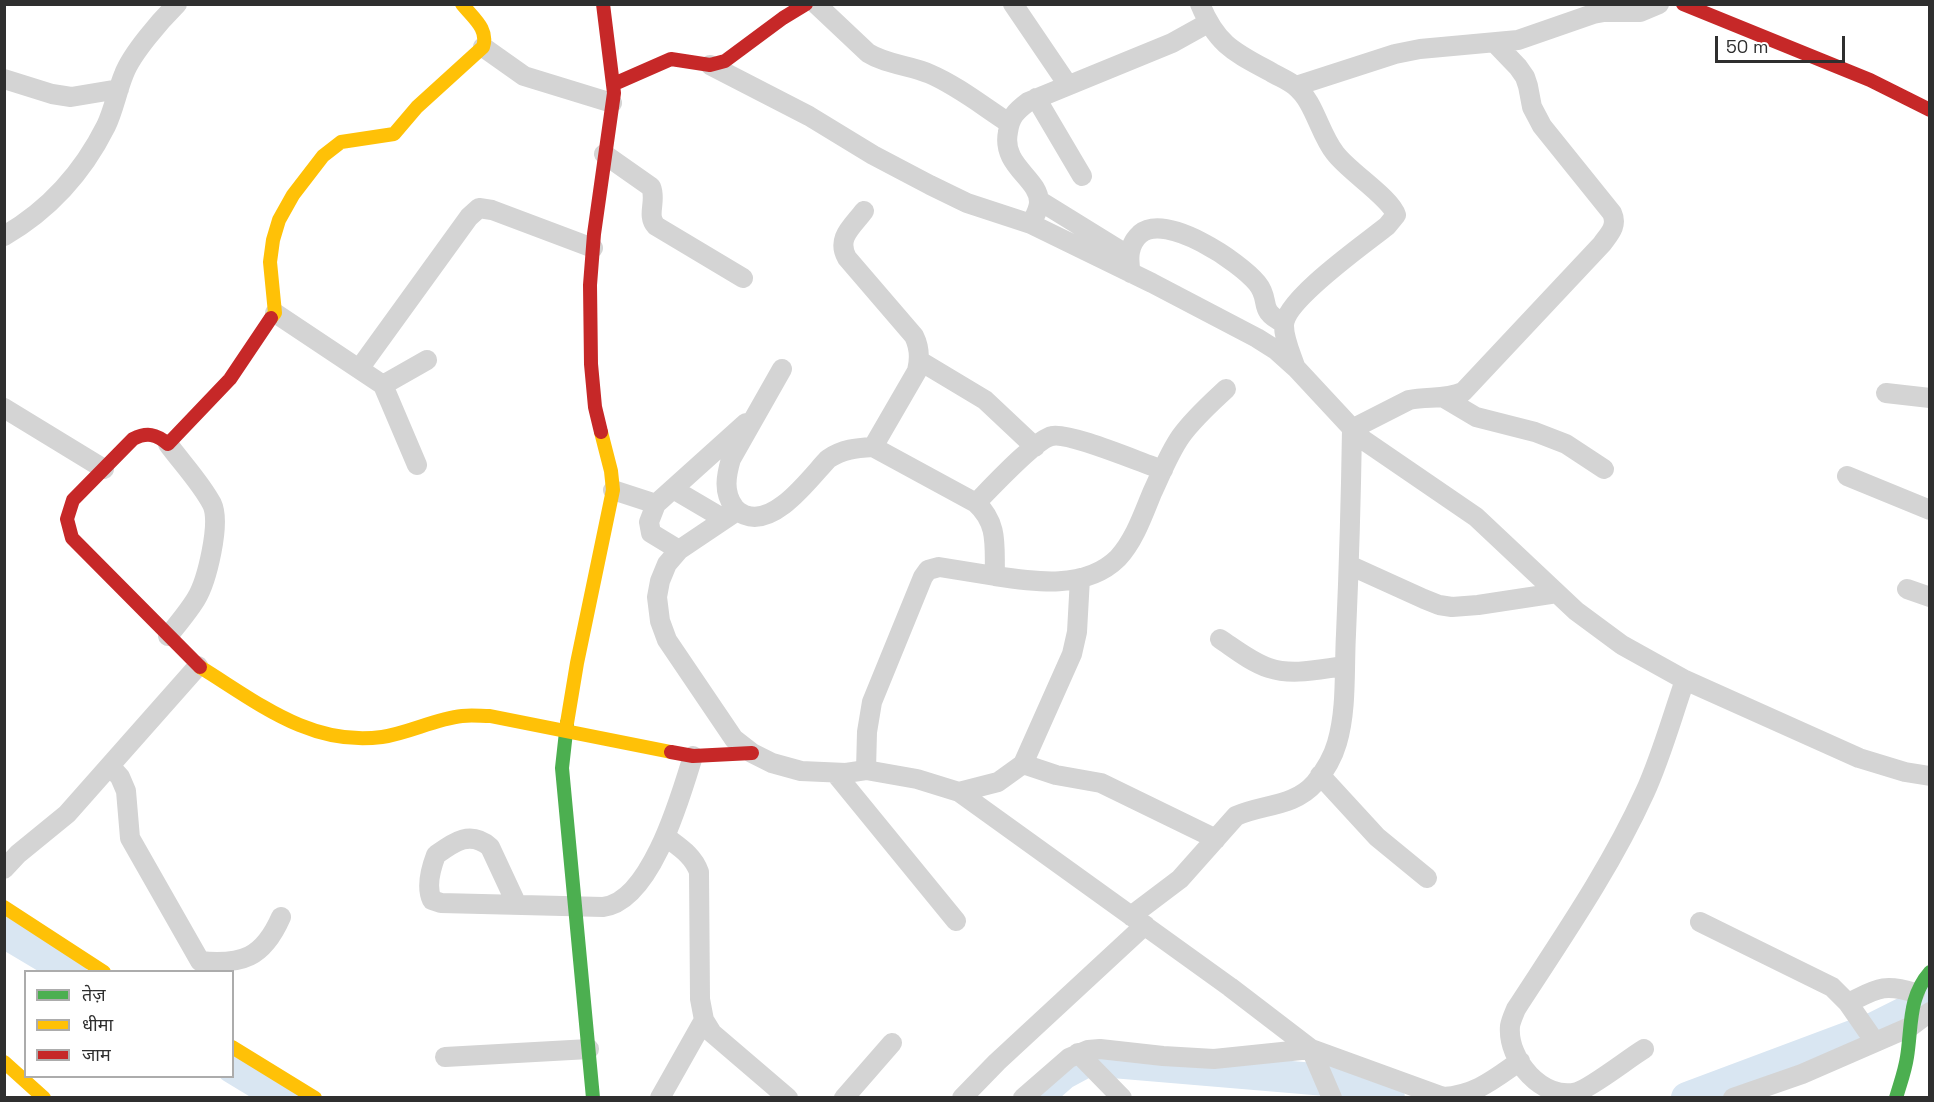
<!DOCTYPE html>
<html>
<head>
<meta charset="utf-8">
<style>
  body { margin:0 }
  #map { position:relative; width:1934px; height:1102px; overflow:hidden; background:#fff; font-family:"Space Grotesk","Noto Sans Devanagari",sans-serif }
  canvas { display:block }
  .frame { position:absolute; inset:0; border:6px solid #2f2f2f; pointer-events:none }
  .legend { position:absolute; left:24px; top:970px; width:210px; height:108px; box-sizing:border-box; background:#fff; border:2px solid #acacac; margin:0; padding:8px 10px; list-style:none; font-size:18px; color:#2f2f2f }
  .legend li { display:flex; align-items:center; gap:12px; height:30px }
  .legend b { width:30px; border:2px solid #acacac }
  .scale { position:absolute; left:1715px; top:36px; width:130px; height:27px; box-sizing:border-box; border:3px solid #2f2f2f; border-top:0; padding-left:8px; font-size:18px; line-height:21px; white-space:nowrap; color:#2f2f2f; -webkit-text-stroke:4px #fff; paint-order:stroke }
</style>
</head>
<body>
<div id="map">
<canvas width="1934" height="1102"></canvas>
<div class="frame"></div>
<ul class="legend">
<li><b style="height:8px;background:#4caf50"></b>तेज़</li>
<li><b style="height:8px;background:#ffc107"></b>धीमा</li>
<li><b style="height:8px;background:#c62828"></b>जाम</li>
</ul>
<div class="scale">50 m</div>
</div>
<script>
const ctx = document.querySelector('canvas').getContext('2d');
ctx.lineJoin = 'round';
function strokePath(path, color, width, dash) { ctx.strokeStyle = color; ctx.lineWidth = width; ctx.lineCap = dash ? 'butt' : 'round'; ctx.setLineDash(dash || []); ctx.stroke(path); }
const river = new Path2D(`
  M4,932L71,972
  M232,1067L283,1098
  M1037,1097L1063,1074L1089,1060L1338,1081L1389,1098
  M1687,1098L1874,1028L1926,1002L1930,998`);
const street = new Path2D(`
  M816,4L868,53C887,65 910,65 930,74C958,86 984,107 1009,123
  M1013,4L1068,85
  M1200,4C1217,45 1234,52 1271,72C1279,77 1288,80 1295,86C1315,102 1319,133 1335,153C1348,171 1391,198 1396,215L1387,226C1366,243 1284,300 1284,326C1284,339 1291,354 1295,366
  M483,47L524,76L612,103
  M710,65L809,116L873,155L930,185L967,203L1031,224L1152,283L1257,338L1276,350L1296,368L1362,439L1476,517L1576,611L1622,645L1685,680L1859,758L1905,772L1930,776
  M4,79L52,94L71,97L119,89
  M1296,86L1395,54L1420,49L1518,40L1593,14L1604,12H1640L1659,4
  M1036,98L1082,176
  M604,154L651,187C657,201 646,215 656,226L743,278
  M1040,201L1129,256
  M1031,224C1034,217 1039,210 1039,202C1039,178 1001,166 1008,132C1010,117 1016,111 1028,102L1172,43L1208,23
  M4,236C49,210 83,172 106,126C114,109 117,91 124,74C132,53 161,20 177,4
  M1131,273C1128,259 1128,245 1140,234C1166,212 1240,262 1257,283C1272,301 1256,310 1284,323
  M275,313L383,385L417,465
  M920,361L985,400L1035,447
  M359,369L469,217L479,208L492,210L593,248
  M782,369L731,459C726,476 723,492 734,507C737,512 740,513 745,515C775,527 810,478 828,459C843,449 856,448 873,447L917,371C920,359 920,348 914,336L847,258C836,238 852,227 864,211
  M383,385L427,360
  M1886,393L1930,398
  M1444,398L1476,417L1535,432L1566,444L1604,469
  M4,408L104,469
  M168,444C182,463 201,483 212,504C221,523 207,581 196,599C188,612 178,624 168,636
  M873,447L976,503C999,524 994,547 995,576C1034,582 1086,590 1118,558C1134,541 1143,515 1152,493C1161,474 1169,453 1181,436C1194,418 1210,404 1226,389
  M1847,476L1930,510
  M673,489L724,519
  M613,490L656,504L649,522L651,533L679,550
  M976,503C990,489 1036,439 1052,436C1070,432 1141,463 1163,470
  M656,504L746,423
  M737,511L679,550L667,564L660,581L657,597L660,621L667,640L734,739L752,753L772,763L801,771L846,773L866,770L917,779L959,792L1230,987L1311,1049L1332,1098
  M1349,565L1424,599L1439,605L1452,607L1478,605L1557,593
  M1907,589L1930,597
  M1220,639C1235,649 1251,662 1269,668C1293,676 1320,669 1345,666
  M1023,764L1056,775L1101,783L1216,839
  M110,766L120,777L126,791L130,838L200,961C242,965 263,958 281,917
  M866,770L867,732L872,702L923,577L928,570L939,567L995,576
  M835,773L956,921
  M1320,775L1377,837L1427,878
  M959,792L998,782L1023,764L1072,654L1077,632L1080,578
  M666,837C679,847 693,855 699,872L700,999L704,1020L712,1033L788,1098
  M4,869L18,854L67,814L198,666
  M517,905L490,847C470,830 454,842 436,855C431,868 426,887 432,900L441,903L603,907C651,902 681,795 693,756
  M1131,916L1180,879L1236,816C1263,804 1294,807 1315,783C1324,772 1333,757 1337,743C1347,709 1344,670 1346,634C1349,566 1351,497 1352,429L1409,400C1428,396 1445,400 1463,392L1602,244C1609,234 1618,226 1612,213L1542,126L1532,107L1528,86L1525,77L1518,67L1495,43
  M1700,922L1832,987L1848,1003L1875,1042
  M1848,1003C1877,989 1883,983 1915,993
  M1644,1049C1629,1058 1591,1088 1577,1092C1543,1101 1507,1060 1510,1026C1511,1020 1514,1014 1516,1009C1562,938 1610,869 1645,792C1661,757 1672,717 1685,680
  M1078,1053L1122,1098
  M445,1057L589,1049
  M660,1098L704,1020
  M844,1098L892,1043
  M962,1098L997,1062L1145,925
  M1023,1098L1069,1058L1088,1050L1100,1049L1163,1056L1214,1059L1311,1049L1443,1097C1476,1095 1494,1079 1520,1061
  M1733,1098L1802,1074L1910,1027L1930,1012`);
const fast = new Path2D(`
  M567,723L562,768L593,1098
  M1896,1098C1900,1084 1905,1071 1907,1057C1912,1026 1908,997 1930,972`);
const slow = new Path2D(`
  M271,318L275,313L270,262L273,240L279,220L293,195L323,156L341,142L394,134L417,107L483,47C489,29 473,18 462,4
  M200,667C257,702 311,747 382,737C409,733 435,719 462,716C471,715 481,716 490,716L671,752
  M567,723L577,663L613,490L611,471L601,432
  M4,907L104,972
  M232,1047L315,1098
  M4,1062L44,1098`);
const jam = new Path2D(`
  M1683,4L1870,80L1930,110
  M614,84L671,59L710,65L725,61L783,18L806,4
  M601,432L595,407L591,364L590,285L594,234L614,93L603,4
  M200,667L72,538L67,519L73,500L133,439C147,432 156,434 168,444L230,379L271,318
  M671,752L693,756L752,753`);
strokePath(river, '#d9e6f2', 32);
strokePath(street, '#d4d4d4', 20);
strokePath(fast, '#4caf50', 14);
strokePath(slow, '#ffc107', 14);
strokePath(jam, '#c62828', 14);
</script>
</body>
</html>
